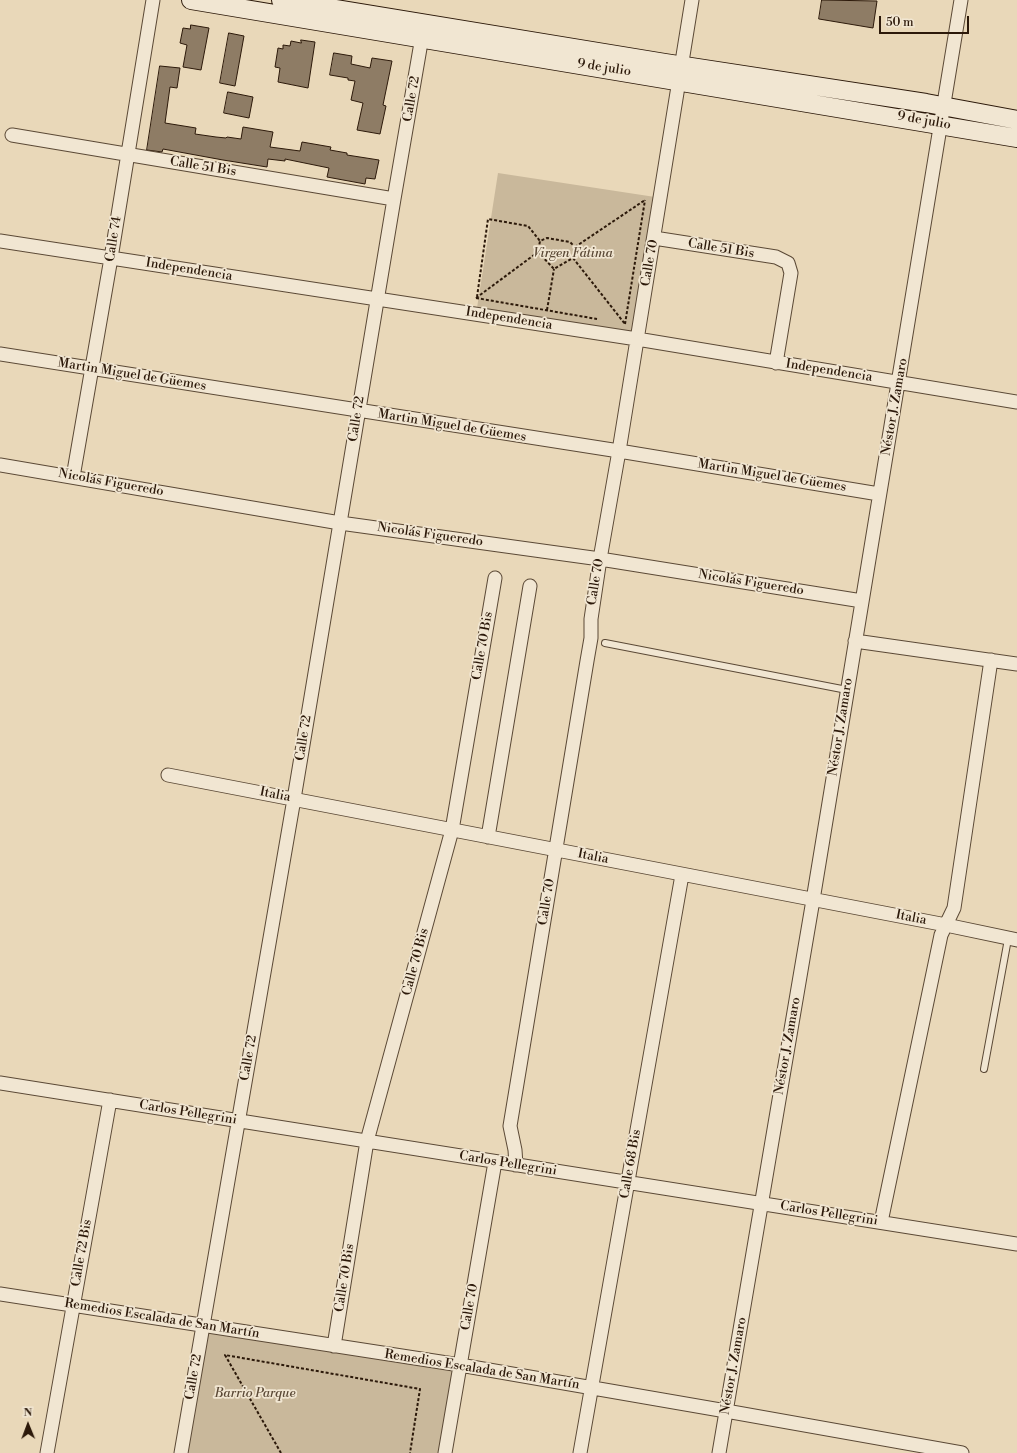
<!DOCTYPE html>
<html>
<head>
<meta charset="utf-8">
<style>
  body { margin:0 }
  #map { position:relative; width:1017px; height:1453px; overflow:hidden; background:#e9d8b9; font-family:"Libre Bodoni",serif }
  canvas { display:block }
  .north { position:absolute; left:8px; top:1405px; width:40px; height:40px; -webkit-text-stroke:3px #f1e6d2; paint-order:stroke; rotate:359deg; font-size:11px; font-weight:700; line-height:16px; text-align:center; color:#2c190a }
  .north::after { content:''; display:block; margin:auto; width:14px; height:18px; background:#2c190a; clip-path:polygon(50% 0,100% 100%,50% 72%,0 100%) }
  .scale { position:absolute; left:879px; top:16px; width:90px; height:18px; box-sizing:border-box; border:2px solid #2c190a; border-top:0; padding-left:5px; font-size:12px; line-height:14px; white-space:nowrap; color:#2c190a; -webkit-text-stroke:3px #f1e6d2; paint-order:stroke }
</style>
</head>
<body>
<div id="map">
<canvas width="1017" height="1453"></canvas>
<div class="north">N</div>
<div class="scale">50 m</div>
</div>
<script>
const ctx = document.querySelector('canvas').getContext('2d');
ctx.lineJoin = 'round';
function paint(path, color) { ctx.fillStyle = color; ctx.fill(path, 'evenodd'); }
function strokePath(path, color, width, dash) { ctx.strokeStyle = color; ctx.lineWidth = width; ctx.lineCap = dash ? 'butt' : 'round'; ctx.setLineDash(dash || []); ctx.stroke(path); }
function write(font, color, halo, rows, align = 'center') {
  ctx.font = font + ' "Libre Bodoni",serif'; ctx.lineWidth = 3.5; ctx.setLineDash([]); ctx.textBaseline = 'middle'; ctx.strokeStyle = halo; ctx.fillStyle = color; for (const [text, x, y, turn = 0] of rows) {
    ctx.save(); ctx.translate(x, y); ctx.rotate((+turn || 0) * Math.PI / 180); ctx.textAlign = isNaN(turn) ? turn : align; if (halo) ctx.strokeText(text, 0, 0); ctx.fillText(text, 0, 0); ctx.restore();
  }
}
const green = new Path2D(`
  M498,173L655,197L633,335L477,308Z
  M203,1326L460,1365L445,1453H181Z`);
const building = new Path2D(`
  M822,0L877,1L873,28L819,19Z
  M191,25L209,28L201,70L183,67L187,45L180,43L183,28L190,29Z
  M229,33L244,36L235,86L220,83Z
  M301,40L315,42L308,88L278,82L280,68L275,67L278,48L283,49V45L290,46L291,41L301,43Z
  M334,53L352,56L351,64L370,68L372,58L392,61L383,105L386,106L380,134L357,130L363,103L351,100L355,81L348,80V78L330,75Z
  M160,66L180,68L177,88L170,87L165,123L196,128L195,134L216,137L226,138L227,137L241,139L243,127L273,132L270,147L300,151L302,142L331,147L330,150L347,153V155L379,160L375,179L366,178L365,184L327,177L329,168L285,159V161L268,159L267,167L223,160L163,149L162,152L147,150Z
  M228,92L253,97L249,118L224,113Z`);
const path = new Path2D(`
  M575,247L645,200
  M573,258L625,324
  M477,297L488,219L528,226L540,241
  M476,298L538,252L540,241L547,238L570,242L575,247L573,258L554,269L538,252
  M476,298L597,319
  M547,310L554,269
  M625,324L645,200
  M281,1453L225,1355L420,1389L410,1453`);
const service = new Path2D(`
  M605,643L847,690
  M984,1069L1008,939`);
const minor = new Path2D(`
  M12,135L394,199
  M654,238L776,257L788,263L791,273L776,363
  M0,241L637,339L1017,402
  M0,354L619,451L879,494
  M0,465L340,523L600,559L862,601
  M73,477L111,258L153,0
  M855,641L1017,664
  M168,775L946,925L1017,940
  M488,837L530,586
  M0,1083L1017,1244
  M516,1165L515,1150L510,1126L587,661L591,638V619L600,559L619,451L692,0
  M881,1222L941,935L954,908L991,660
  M0,1294L460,1365L726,1411L962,1453
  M334,1346L367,1141L452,830L495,578
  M47,1453L110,1100
  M181,1453L294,799L394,199L423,31
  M445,1453L495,1162
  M580,1453L682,875
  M719,1453L813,900L961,0`);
const secondary = new Path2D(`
  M191,0L1017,138
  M281,0L665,63L926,103L1017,120`);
const streetNames = [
  ["9 de julio",604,68,9],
  ["Calle 72",412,99,-80],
  ["9 de julio",924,121,10],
  ["Calle 51 Bis",203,167,9],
  ["Calle 74",114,239,-81],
  ["Calle 51 Bis",721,249,9],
  ["Calle 70",650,263,-80],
  ["Independencia",189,270,9],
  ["Independencia",509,319,9],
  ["Independencia",829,371,9],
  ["Martin Miguel de Güemes",132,375,9],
  ["Néstor J. Zamaro",895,407,-80],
  ["Calle 72",357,419,-81],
  ["Martin Miguel de Güemes",452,426,9],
  ["Martin Miguel de Güemes",772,476,9],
  ["Nicolás Figueredo",111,483,10],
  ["Nicolás Figueredo",430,535,8],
  ["Calle 70",596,582,-81],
  ["Nicolás Figueredo",751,583,9],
  ["Calle 70 Bis",483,646,-80],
  ["Néstor J. Zamaro",841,727,-81],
  ["Calle 72",304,738,-81],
  ["Italia",275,795,11],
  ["Italia",593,857,11],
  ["Calle 70",547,902,-81],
  ["Italia",911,918,11],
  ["Calle 70 Bis",416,962,-75],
  ["Néstor J. Zamaro",788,1046,-80],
  ["Calle 72",249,1058,-80],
  ["Carlos Pellegrini",188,1113,9],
  ["Carlos Pellegrini",508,1164,9],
  ["Calle 68 Bis",631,1164,-80],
  ["Carlos Pellegrini",829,1214,9],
  ["Calle 72 Bis",82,1253,-80],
  ["Calle 70 Bis",345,1278,-81],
  ["Calle 70",470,1307,-80],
  ["Remedios Escalada de San Martín",162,1319,9],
  ["Néstor J. Zamaro",734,1366,-80],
  ["Remedios Escalada de San Martín",482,1370,9],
  ["Calle 72",194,1377,-80]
];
const parkNames = [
  ["Virgen Fátima",573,254],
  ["Barrio Parque",255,1394]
];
paint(green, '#c9b89b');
paint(building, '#8e7c65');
strokePath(building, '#2c190a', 1);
strokePath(service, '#5b4936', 8);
strokePath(minor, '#5b4936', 15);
strokePath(secondary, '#2c190a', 20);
strokePath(path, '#2c190a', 2, [3, 2]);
strokePath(service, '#f1e6d2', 6);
strokePath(minor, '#f1e6d2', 13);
strokePath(secondary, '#f1e6d2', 18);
write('13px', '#2c190a', '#f1e6d2', streetNames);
write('italic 13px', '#5b4936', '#f1e6d2', parkNames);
</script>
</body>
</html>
